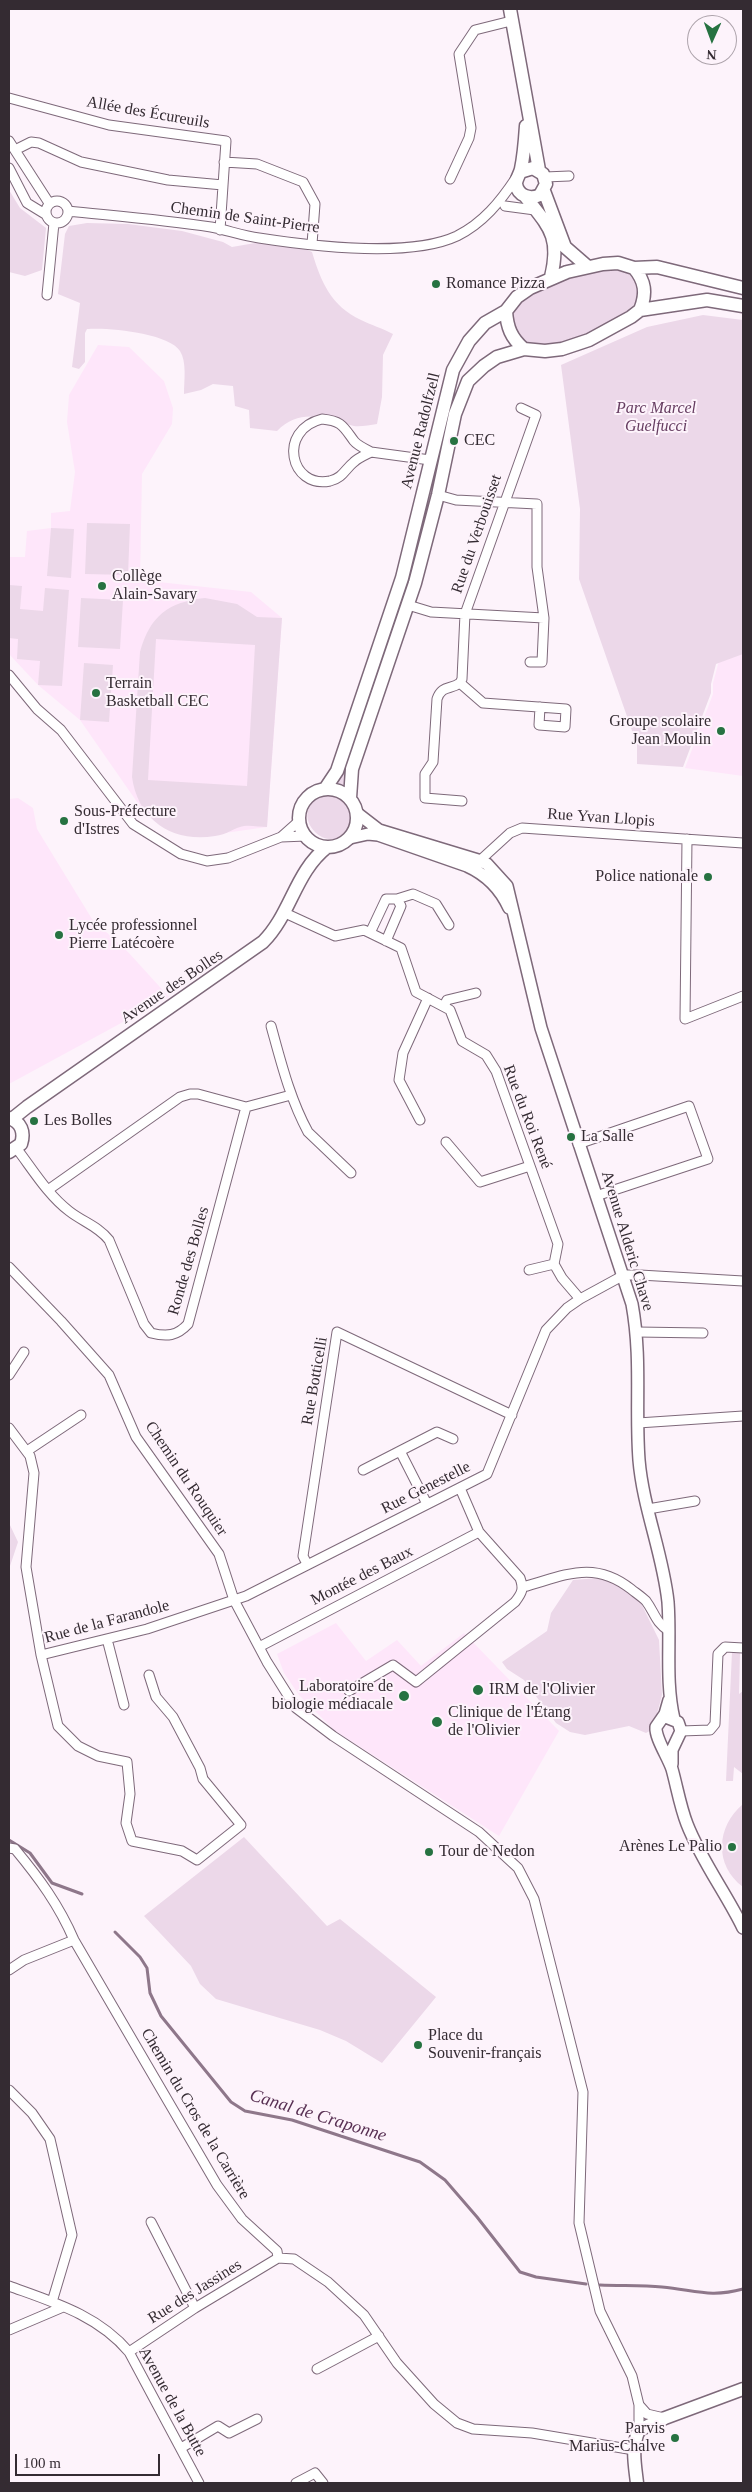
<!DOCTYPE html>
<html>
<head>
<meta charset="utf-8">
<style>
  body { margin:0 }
  #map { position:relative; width:752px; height:2492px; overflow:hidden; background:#fdf3fb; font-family:Georgia,serif }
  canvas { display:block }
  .frame { position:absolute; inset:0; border:10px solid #342b32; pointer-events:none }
  .north { position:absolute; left:687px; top:15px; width:50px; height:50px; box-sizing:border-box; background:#fdf3fb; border:1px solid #ada3ab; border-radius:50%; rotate:182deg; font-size:14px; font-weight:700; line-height:20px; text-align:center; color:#342b32 }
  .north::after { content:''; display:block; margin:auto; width:18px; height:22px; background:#267241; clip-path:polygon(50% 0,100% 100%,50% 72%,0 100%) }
  .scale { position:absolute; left:15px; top:2454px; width:145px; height:22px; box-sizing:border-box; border:2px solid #342b32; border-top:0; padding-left:6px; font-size:15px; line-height:18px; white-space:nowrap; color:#342b32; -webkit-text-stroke:4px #fdf3fb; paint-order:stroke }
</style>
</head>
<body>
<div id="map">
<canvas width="752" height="2492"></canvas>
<div class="frame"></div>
<div class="north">N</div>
<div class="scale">100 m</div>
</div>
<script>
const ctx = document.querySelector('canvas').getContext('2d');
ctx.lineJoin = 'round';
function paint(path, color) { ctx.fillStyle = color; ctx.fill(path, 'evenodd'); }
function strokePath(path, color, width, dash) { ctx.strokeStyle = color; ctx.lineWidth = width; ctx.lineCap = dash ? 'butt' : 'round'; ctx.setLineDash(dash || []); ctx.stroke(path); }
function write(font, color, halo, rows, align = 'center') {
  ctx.font = font + ' Georgia,serif'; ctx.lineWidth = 4; ctx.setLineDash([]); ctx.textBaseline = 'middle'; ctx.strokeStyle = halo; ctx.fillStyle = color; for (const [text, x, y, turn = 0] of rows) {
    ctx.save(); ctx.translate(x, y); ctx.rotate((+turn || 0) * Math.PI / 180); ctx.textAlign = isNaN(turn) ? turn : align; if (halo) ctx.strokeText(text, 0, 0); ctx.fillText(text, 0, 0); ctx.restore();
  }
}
const built = new Path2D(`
  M98,345L129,347L164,381L173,408L172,424L142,474L140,580L251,592L282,618L267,827L196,837L144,812L80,720L38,685L9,654V557H25L27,531L51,528V513L70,511L75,472L67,422L69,395Z
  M743,628V776L685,768L713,694V683L727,631Z
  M18,798L33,808L37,829L92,919L128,952L169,997L9,1084V799Z
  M336,1623L366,1661L397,1640L421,1666L464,1633L559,1731L499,1836L334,1730L299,1695L284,1673L277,1654Z`);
const green = new Path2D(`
  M9,190L20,208L46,228L42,270L25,276L9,272Z
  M87,223L128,224L182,231L223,242L232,247L261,242H289L312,252C321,282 331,306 361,320C371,325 382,328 393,334L383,355L382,397L377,424C370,425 360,427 354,426C326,418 300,407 277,431L250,428L249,410L235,406L233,386L213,384L201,390L184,394C184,381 187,362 180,351C169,333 107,327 87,329L85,333V362L79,369L72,367L80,303L58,294L65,234L69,226Z
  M604,269C616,269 626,269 636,276L640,299C623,318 574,343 550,346C539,347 529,343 519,339L508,317L516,303L552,282Z
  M703,315L743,320V654L716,664L711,684V693L683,767L637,764V745L579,579L580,509L561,365L647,327Z
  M429,515L416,566L346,787L335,784L422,516Z
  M87,523L130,524L128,575L85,574Z
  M51,528L74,529L71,578L47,576Z
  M9,585L22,586L20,609L43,611L45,588L69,590L62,686L38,685L40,661L17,659L18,639L9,638Z
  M81,598L123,600L120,649L78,647Z
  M205,598L237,604L257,617L282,618L267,827C260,827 251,825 244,826C236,827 226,835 215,836C172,843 138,820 132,777L140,652C150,616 168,602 205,598ZM156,639L255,645L247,786L148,780Z
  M84,663L113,665L109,722L80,720Z
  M327,795C343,796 357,810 348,827C330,863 280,809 327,795Z
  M9,1523L18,1542L9,1569Z
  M599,1578L611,1582L639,1599L659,1640L662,1695L653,1729L646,1733L629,1726L585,1735L570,1732L556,1723L524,1680L507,1669L502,1662L547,1631L551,1613L573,1580Z
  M732,1652L740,1653L739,1694L743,1691V1774L734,1767L733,1781H726Z
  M743,1804V1887C714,1865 716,1827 743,1804Z
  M244,1837L327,1926L340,1919L436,1997L382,2063L346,2041L320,2030L216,1999L200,1984L191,1966L144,1916Z`);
const stream = new Path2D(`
  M9,1840L30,1853L52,1883L82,1894
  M115,1932L140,1957L147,1968L150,1993L161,2016L231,2102L245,2111L292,2120L420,2162L445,2180L477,2217L520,2272L536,2277L586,2284
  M600,2285C621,2286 642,2285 662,2287C695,2290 710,2298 743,2289`);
const minor = new Path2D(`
  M9,98L109,125L226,141L220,230
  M9,141L49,203
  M15,150L31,142L39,143L81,162L168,180L223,185
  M224,162L257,164L303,182L315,204L312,244
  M9,168L27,203L45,214
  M545,177L569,176
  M450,179L469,138L471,128L459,54L475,30L511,21
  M46 212a11 11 0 1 1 22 0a11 11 0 1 1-22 0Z
  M505,206L535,210
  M68,211C116,216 164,220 211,227C227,230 243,236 259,238C311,246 410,258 457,236C483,223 500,202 516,178
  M47,295L54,223
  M322,419C342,421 343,426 354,441C357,445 365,449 371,452C365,455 358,458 354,462C345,469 343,478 330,481C290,489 277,430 322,419Z
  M371,452L430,460
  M438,495L456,500L537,504V567L544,618L542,662H530
  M408,605L431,612L544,618
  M9,675L37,709L61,730L133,824L181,854L207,861L228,858L281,837L299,821
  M460,683L462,679L465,614L536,415L521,408
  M460,683L483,703L566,709L565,727L539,725L540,707
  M460,683C450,690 442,685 437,699L433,762L425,774V798L462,801
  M281,837L306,836
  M687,839L685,1019L743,996
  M475,865L510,833L522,828L743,843
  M397,899L413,894L436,904L449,925
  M285,913L335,936L364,930L401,948L416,992L450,1010L462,1041L486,1055L496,1071L558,1244L554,1264L562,1278L580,1299
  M370,933L386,899H397L401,906L386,941
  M444,1006L447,1000L476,993
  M271,1026C281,1062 290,1099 308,1132L351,1173
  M420,1120L399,1080L403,1053L428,998
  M446,1142L480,1182L530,1166
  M578,1144L689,1106L708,1159L596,1196
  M17,1149C33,1170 48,1195 69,1211C83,1222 98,1226 109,1240L144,1324L151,1333C167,1337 177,1336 188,1324L246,1107
  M48,1190L180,1097L190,1094H198L246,1107L291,1095
  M9,1267L61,1321L109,1375L136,1437L219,1554L234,1600L267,1662L296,1708L333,1736L479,1832L518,1868L534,1899L583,2092L579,2223L600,2311L632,2376L639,2405V2430
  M529,1270L554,1264
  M637,1332L703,1333
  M9,1375L24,1352
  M638,1423L743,1416
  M9,1428L30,1456L34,1473L26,1567L41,1655L58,1726L78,1746L98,1756L127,1762L130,1794L126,1823L132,1841L182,1851L197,1860L241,1825L203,1779L200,1768L173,1717L156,1697L149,1675
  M27,1451L81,1415
  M400,1451L427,1504
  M363,1470L437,1432L453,1439
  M648,1509L695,1501
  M307,1564L303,1556L337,1332L512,1415
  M523,1587C564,1576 593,1559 631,1589C636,1593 642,1597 646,1601C655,1613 655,1622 669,1631
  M107,1639L124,1705
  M259,1647L479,1532
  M41,1655L147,1629L246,1596L487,1474L546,1330L567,1308L580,1299L624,1275H640L743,1281
  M349,1691L393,1665L416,1682L515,1602C522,1593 524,1589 520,1578L479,1532L460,1488
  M681,1731L710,1730L715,1724L718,1654L725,1647L743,1648
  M9,1848L15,1849C39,1878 59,1905 74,1940L217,2185L242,2219L277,2251L278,2258L294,2259L328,2282L364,2315L397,2363L434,2404L457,2423L473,2429L532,2433L634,2450
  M9,1970L24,1960L74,1940
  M9,2090L32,2113L50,2139L72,2235L52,2302
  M151,2222L195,2308
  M9,2286C53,2302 98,2315 129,2352L199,2483
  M9,2330L63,2307
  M129,2352L195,2308L278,2258
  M317,2369L379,2336
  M639,2405L647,2414L664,2418
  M181,2448L218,2426L229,2433L257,2419
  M296,2483L315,2473L323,2483`);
const tertiary = new Path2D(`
  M357,813L379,830L478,860L487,864L507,886L541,1028L632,1304C642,1359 635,1406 639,1460C643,1508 663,1554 668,1602C671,1641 665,1681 674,1719
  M350,838L368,834L378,835L467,866C487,875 500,888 509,908
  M669,1700L665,1714L656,1727C655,1738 668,1757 672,1769C677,1787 680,1806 687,1824C701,1860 726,1893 743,1928
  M668,1718L678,1722L681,1731L672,1750V1764`);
const secondary = new Path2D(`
  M510,9L539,170
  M520,172L533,168L543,174L546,184L540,195C530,200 518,196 516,184C516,179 520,174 521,169C524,155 525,141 526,126
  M544,191L565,247L588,267
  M525,196C549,227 561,236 551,277
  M634,268C645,281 647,293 640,310
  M506,311C507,327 511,338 524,349
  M299 818a29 29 0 1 1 58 0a29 29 0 1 1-58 0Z
  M325,789L337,771L402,578L453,370L469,341L485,323L506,311L517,297L530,288L567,272L603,264L618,263L634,268L657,267L743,288
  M350,798L352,769L415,583L438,495L455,414L468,381L484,366L497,357L524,349L545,351L562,349L589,340L631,317L640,310L707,300L743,306
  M9,1118C21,1122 25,1132 21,1144L9,1152
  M12,1119L27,1107L263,942C291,914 295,872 327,847
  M637,2483C635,2465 631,2447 639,2430L665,2418L743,2389`);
const markers = [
  [436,284,5,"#267241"],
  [454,441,5,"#267241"],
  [102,586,5,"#267241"],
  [96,693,5,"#267241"],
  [721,731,5,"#267241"],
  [64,821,5,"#267241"],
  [708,877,5,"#267241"],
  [59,935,5,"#267241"],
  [34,1121,5,"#267241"],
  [571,1137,5,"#267241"],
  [478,1690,6,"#267241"],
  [404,1696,6,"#267241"],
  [437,1722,6,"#267241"],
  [732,1847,5,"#267241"],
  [429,1852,5,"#267241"],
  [418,2045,5,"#267241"],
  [675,2438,5,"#267241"]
];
const streetNames = [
  ["Allée des Écureuils",148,113,10],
  ["Chemin de Saint-Pierre",245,218,8],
  ["Avenue Radolfzell",421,431,-76],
  ["Rue du Verbouisset",477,534,-71],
  ["Rue Yvan Llopis",601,818,4],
  ["Avenue des Bolles",172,987,-34],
  ["Rue du Roi René",527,1117,69],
  ["Avenue Alderic Chave",627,1241,73],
  ["Ronde des Bolles",189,1261,-74],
  ["Rue Botticelli",315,1381,-80],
  ["Chemin du Rouquier",186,1479,56],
  ["Rue Genestelle",426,1488,-27],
  ["Montée des Baux",362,1576,-27],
  ["Rue de la Farandole",107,1622,-15],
  ["Chemin du Cros de la Carrière",195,2114,59],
  ["Rue des Jassines",195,2292,-32],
  ["Avenue de la Butte",172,2402,61]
];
const poiNames = [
  ["Romance Pizza",446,284],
  ["CEC",464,441],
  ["Collège",112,577],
  ["Alain-Savary",112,595],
  ["Terrain",106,684],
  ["Basketball CEC",106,702],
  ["Groupe scolaire",711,722,"right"],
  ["Jean Moulin",711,740,"right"],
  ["Sous-Préfecture",74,812],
  ["d'Istres",74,830],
  ["Police nationale",698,877,"right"],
  ["Lycée professionnel",69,926],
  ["Pierre Latécoère",69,944],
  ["Les Bolles",44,1121],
  ["La Salle",581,1137],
  ["Laboratoire de",393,1687,"right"],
  ["biologie médiacale",393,1705,"right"],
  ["IRM de l'Olivier",489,1690],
  ["Clinique de l'Étang",448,1713],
  ["de l'Olivier",448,1731],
  ["Arènes Le Palio",722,1847,"right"],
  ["Tour de Nedon",439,1852],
  ["Place du",428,2036],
  ["Souvenir-français",428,2054],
  ["Parvis",665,2429,"right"],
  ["Marius-Chalve",665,2447,"right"]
];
const parkNames = [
  ["Parc Marcel",656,409],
  ["Guelfucci",656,427]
];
const waterNames = [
  ["Canal de Craponne",318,2116,17]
];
paint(built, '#fee6fa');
paint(green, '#ecd8e9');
strokePath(stream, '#8e778a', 3);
strokePath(minor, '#7e697a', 11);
strokePath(tertiary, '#7e697a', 14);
strokePath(secondary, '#7e697a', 15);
strokePath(minor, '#fff', 9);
strokePath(tertiary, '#fff', 11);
strokePath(secondary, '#fff', 12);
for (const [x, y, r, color] of markers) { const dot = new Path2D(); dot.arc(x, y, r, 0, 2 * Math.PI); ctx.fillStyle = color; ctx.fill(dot); strokePath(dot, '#fdf3fb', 2); }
write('16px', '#342b32', '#fdf3fb', streetNames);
write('16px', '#342b32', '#fdf3fb', poiNames, 'left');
write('italic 16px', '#663d61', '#fdf3fb', parkNames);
write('italic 18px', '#593154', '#fdf3fb', waterNames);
</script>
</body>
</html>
